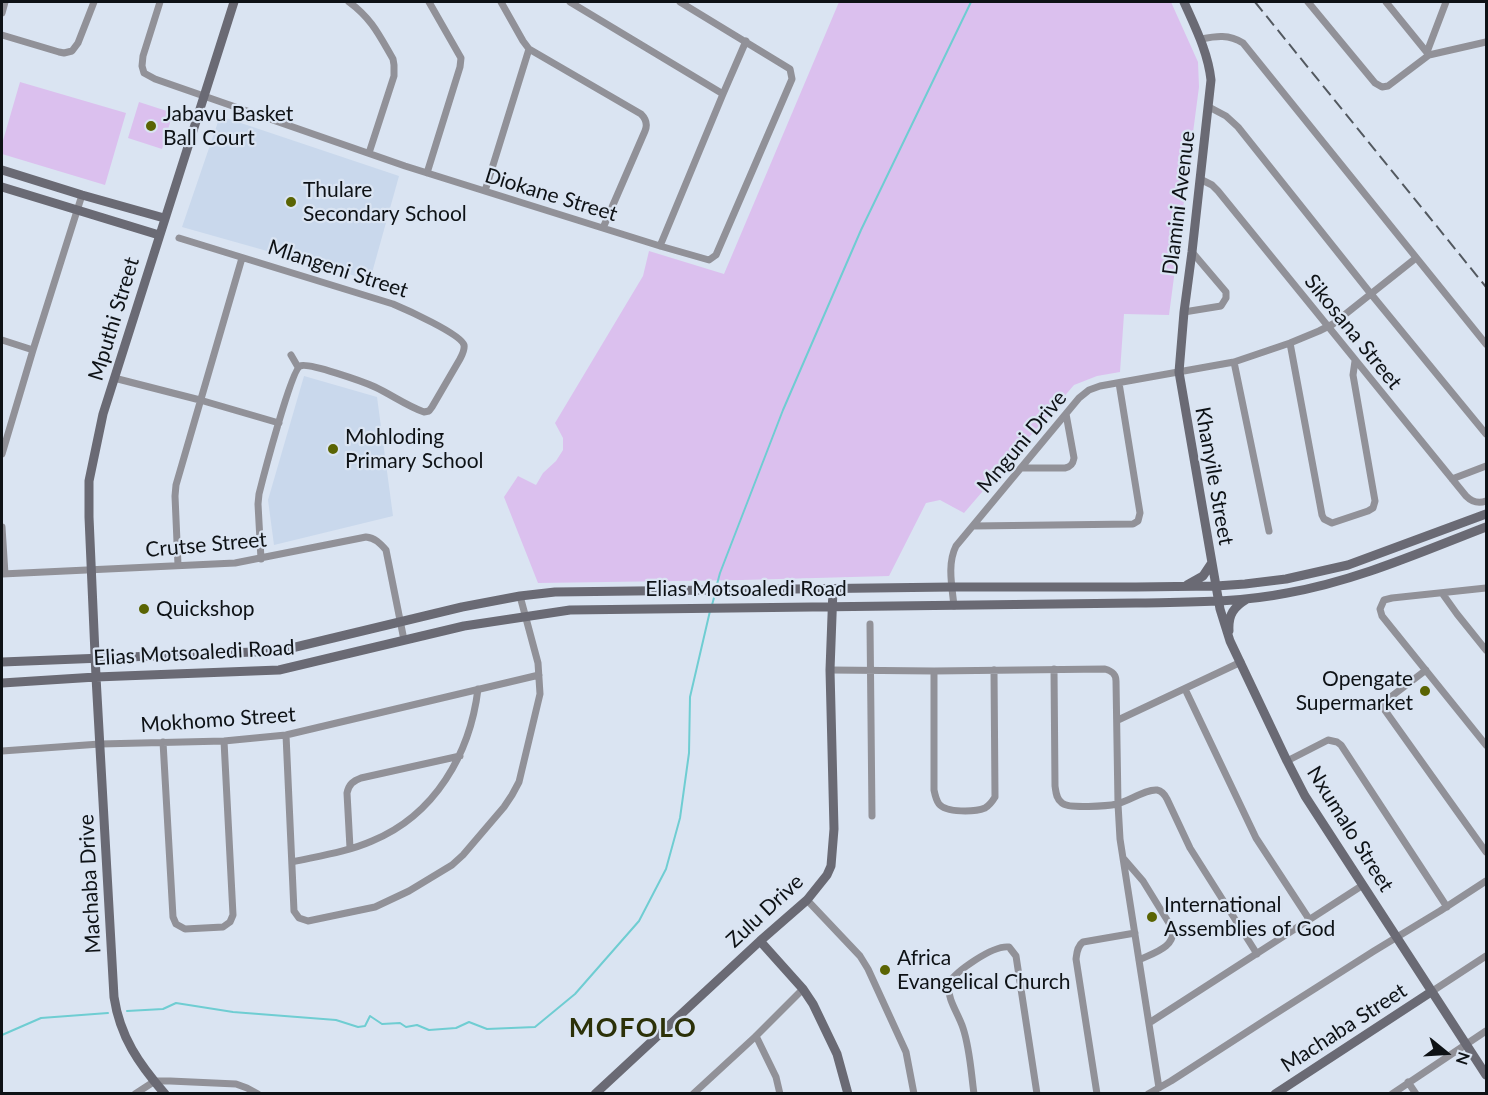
<!DOCTYPE html>
<html>
<head>
<meta charset="utf-8">
<style>
  body { margin:0 }
  #map { position:relative; width:1488px; height:1095px; overflow:hidden; background:#dae4f2; font-family:Lato,sans-serif }
  canvas { display:block }
  .frame { position:absolute; inset:0; border:3px solid #0e1216; pointer-events:none }
  .north { position:absolute; left:1416px; top:1023px; width:60px; height:60px; -webkit-text-stroke:4px #dae4f2; paint-order:stroke; rotate:108deg; font-size:16px; font-weight:700; line-height:24px; text-align:center; color:#0e1216 }
  .north::after { content:''; display:block; margin:auto; width:21px; height:27px; background:#0e1216; clip-path:polygon(50% 0,100% 100%,50% 72%,0 100%) }
</style>
</head>
<body>
<div id="map">
<canvas width="1488" height="1095"></canvas>
<div class="frame"></div>
<div class="north">N</div>
</div>
<script>
const ctx = document.querySelector('canvas').getContext('2d');
ctx.lineJoin = 'round';
function paint(path, color) { ctx.fillStyle = color; ctx.fill(path, 'evenodd'); }
function strokePath(path, color, width, dash) { ctx.strokeStyle = color; ctx.lineWidth = width; ctx.lineCap = dash ? 'butt' : 'round'; ctx.setLineDash(dash || []); ctx.stroke(path); }
function write(font, color, halo, rows, align = 'center') {
  ctx.font = font + ' Lato,sans-serif'; ctx.lineWidth = 4.5; ctx.setLineDash([]); ctx.textBaseline = 'middle'; ctx.strokeStyle = halo; ctx.fillStyle = color; for (const [text, x, y, turn = 0] of rows) {
    ctx.save(); ctx.translate(x, y); ctx.rotate((+turn || 0) * Math.PI / 180); ctx.textAlign = isNaN(turn) ? turn : align; if (halo) ctx.strokeText(text, 0, 0); ctx.fillText(text, 0, 0); ctx.restore();
  }
}
const built = new Path2D(`
  M220,116L399,176L370,280L182,227Z
  M304,376L377,397L393,516L274,545L268,500Z`);
const green = new Path2D(`
  M839,2H1171L1198,62L1199,87L1169,315L1124,314L1120,372L1097,376L1074,385L964,513L940,500L926,503L889,576L742,580L538,583L504,497L518,476L536,485L543,473L556,461L563,450V438L555,423L643,276L649,251L724,274Z
  M20,82L126,113L105,185L2,154V144Z
  M139,102L173,113L162,149L128,138Z`);
const stream = new Path2D(`
  M716,588L720,573L783,410L861,230L971,2
  M712,605L715,594
  M127,1011L163,1009L176,1003L233,1012L336,1020L358,1027L365,1026L370,1016L382,1024L400,1023L406,1027L417,1025L429,1030L456,1028L469,1022L487,1029L535,1027L575,994L639,921L666,869L680,818L689,753L690,697L710,611
  M2,1035L41,1018L108,1013`);
const street = new Path2D(`
  M160,2L143,56L142,66L144,73L155,79L405,166L660,246L709,260L716,255L792,79L790,69L680,2
  M349,2C372,19 379,35 393,59L394,65V76L369,153
  M501,2L523,41L529,49L641,114C646,119 648,124 645,131L603,228
  M570,2L723,94
  M1308,2L1375,83L1382,87L1388,86L1429,55L1486,42
  M1386,2L1429,55
  M2,13L5,2
  M2,35L59,52L64,53L72,51L78,43L94,2
  M1201,39C1216,36 1229,34 1243,43L1486,344
  M1427,52L1446,2
  M1209,107L1226,116L1238,127L1371,294L1486,434
  M427,173L460,67L461,58L429,2
  M1200,179L1212,185L1218,191L1466,496C1472,502 1478,504 1486,501
  M485,191L529,49
  M179,238L393,304C405,309 461,334 464,345C465,350 462,355 460,359L432,407L429,411L424,412C407,406 392,395 375,387C364,382 308,362 300,366C291,371 263,478 259,494L258,504L261,559
  M660,246L723,94L746,41
  M1184,312L1221,306L1226,298V292L1192,252
  M2,340L33,350
  M1290,343L1322,515L1324,519L1332,523L1368,511L1373,508L1375,501L1353,375L1355,361
  M291,355L298,367
  M1234,362L1269,531
  M114,378L200,400L279,423
  M2,454L33,350L82,195
  M1022,468H1065C1071,467 1073,464 1074,458L1066,414
  M1452,479L1486,466
  M973,526L1133,524L1138,521L1140,513L1119,383
  M2,527L5,574
  M178,565L175,496L176,485L242,258
  M2,574L235,563L366,537C375,538 380,543 386,550L404,640
  M1486,588L1392,598L1384,600L1380,609L1382,616L1486,745
  M1442,593L1457,614L1486,650
  M954,606C952,586 947,564 956,546L1079,398L1089,390L1100,386L1234,362L1290,343L1319,331L1333,324L1416,258
  M870,624L872,816
  M1054,669L1055,786C1056,792 1056,799 1062,803C1068,809 1108,806 1117,804C1129,801 1146,789 1157,790C1162,791 1165,795 1167,799L1190,848L1257,954
  M830,670L934,671L1105,669C1112,671 1116,674 1116,681L1118,804L1120,839L1159,1088
  M1426,670L1388,699L1385,704L1384,709L1486,852
  M934,671V790C935,795 936,800 939,804C946,813 975,812 985,808C990,805 992,802 995,797L994,670
  M1185,689L1256,838L1309,919
  M1118,720L1241,662
  M286,735L294,911L299,918L308,921L375,907L409,891L452,865L463,855L504,807L512,795L519,782L540,694L538,663L520,596
  M163,742L173,917L176,924L185,929L223,927L230,922L233,915L224,741
  M2,751L100,744L224,741L286,735L539,675
  M1287,761L1328,740L1337,742L1341,745L1447,907
  M350,848L347,793C349,784 353,781 361,778L460,756
  M1124,859L1143,881L1172,928C1177,947 1153,953 1139,960
  M292,862C319,856 347,852 372,841C435,815 470,754 478,689
  M807,900L860,956L868,969L906,1052L914,1094
  M1431,992L1486,956
  M1149,1023L1363,885
  M756,1036L776,1077L780,1094
  M1408,1082L1416,1094
  M135,1094L155,1081H170L236,1084L247,1088L258,1094
  M693,1094L756,1036L803,989
  M974,1094C971,1072 970,1049 963,1028C958,1013 948,1001 948,984C956,971 993,945 1009,947L1016,956L1037,1094
  M1097,1094L1076,959C1077,953 1077,946 1083,942L1135,933
  M1148,1094L1171,1081L1267,1019L1374,951L1440,911L1486,881
  M1392,1094L1486,1031`);
const secondary = new Path2D(`
  M1184,2C1195,27 1208,52 1211,80L1192,252L1184,312L1179,372L1220,609L1230,641L1287,761L1305,796L1486,1075
  M2,170L82,195L164,218
  M2,187L159,235
  M1187,585L1203,576L1211,564
  M1229,631C1228,614 1234,607 1247,599
  M2,662L279,651L462,607L520,596L555,592L952,587H1136L1216,586L1245,584L1286,579L1348,565L1486,514
  M2,683L96,677L279,670L464,626L570,610L1136,603C1186,602 1237,603 1287,593C1356,581 1421,552 1486,527
  M760,941L803,989L813,1004L837,1054L848,1094
  M165,1094C139,1064 120,1037 114,997L96,677L89,517V481L103,414L234,2
  M595,1094L760,941L807,900L827,875L831,866L834,829L830,670L833,589
  M1275,1094L1431,992`);
const rail = new Path2D(`
  M1255,2L1486,287`);
const markers = [
  [151,126,6,"#5a6403"],
  [291,202,6,"#5a6403"],
  [333,449,6,"#5a6403"],
  [144,609,6,"#5a6403"],
  [1425,691,6,"#5a6403"],
  [1152,917,6,"#5a6403"],
  [885,970,6,"#5a6403"]
];
const poiNames = [
  ["Jabavu Basket",163,114],
  ["Ball Court",163,138],
  ["Thulare",303,190],
  ["Secondary School",303,214],
  ["Mohloding",345,437],
  ["Primary School",345,461],
  ["Quickshop",156,609],
  ["Opengate",1413,679,"right"],
  ["Supermarket",1413,703,"right"],
  ["International",1164,905],
  ["Assemblies of God",1164,929],
  ["Africa",897,958],
  ["Evangelical Church",897,982]
];
const streetNames = [
  ["Diokane Street",551,195,17],
  ["Dlamini Avenue",1179,203,-83],
  ["Mlangeni Street",338,269,18],
  ["Mputhi Street",114,319,-73],
  ["Sikosana Street",1353,332,51],
  ["Mnguni Drive",1022,442,-50],
  ["Khanyile Street",1214,476,80],
  ["Crutse Street",206,545,-5],
  ["Elias Motsoaledi Road",746,589],
  ["Elias Motsoaledi Road",194,653,-3],
  ["Mokhomo Street",218,720,-4],
  ["Nxumalo Street",1350,829,58],
  ["Machaba Drive",90,884,-93],
  ["Zulu Drive",765,911,-43],
  ["Machaba Street",1344,1028,-33]
];
const districtNames = [
  ["MOFOLO",633,1028]
];
paint(built, '#c9d8ec');
paint(green, '#dbc0ee');
strokePath(stream, '#6fcdd2', 2);
strokePath(street, '#919198', 7);
strokePath(secondary, '#6a6a74', 9);
strokePath(rail, '#535960', 2, [12, 6]);
for (const [x, y, r, color] of markers) { const dot = new Path2D(); dot.arc(x, y, r, 0, 2 * Math.PI); ctx.fillStyle = color; ctx.fill(dot); strokePath(dot, '#dae4f2', 2); }
write('21px', '#0e1216', '#dae4f2', poiNames, 'left');
write('21px', '#0e1216', '#dae4f2', streetNames);
ctx.letterSpacing = '1.5px';
write('bold 27px', '#2c3108', '#dae4f2', districtNames);
ctx.letterSpacing = '0px';
</script>
</body>
</html>
